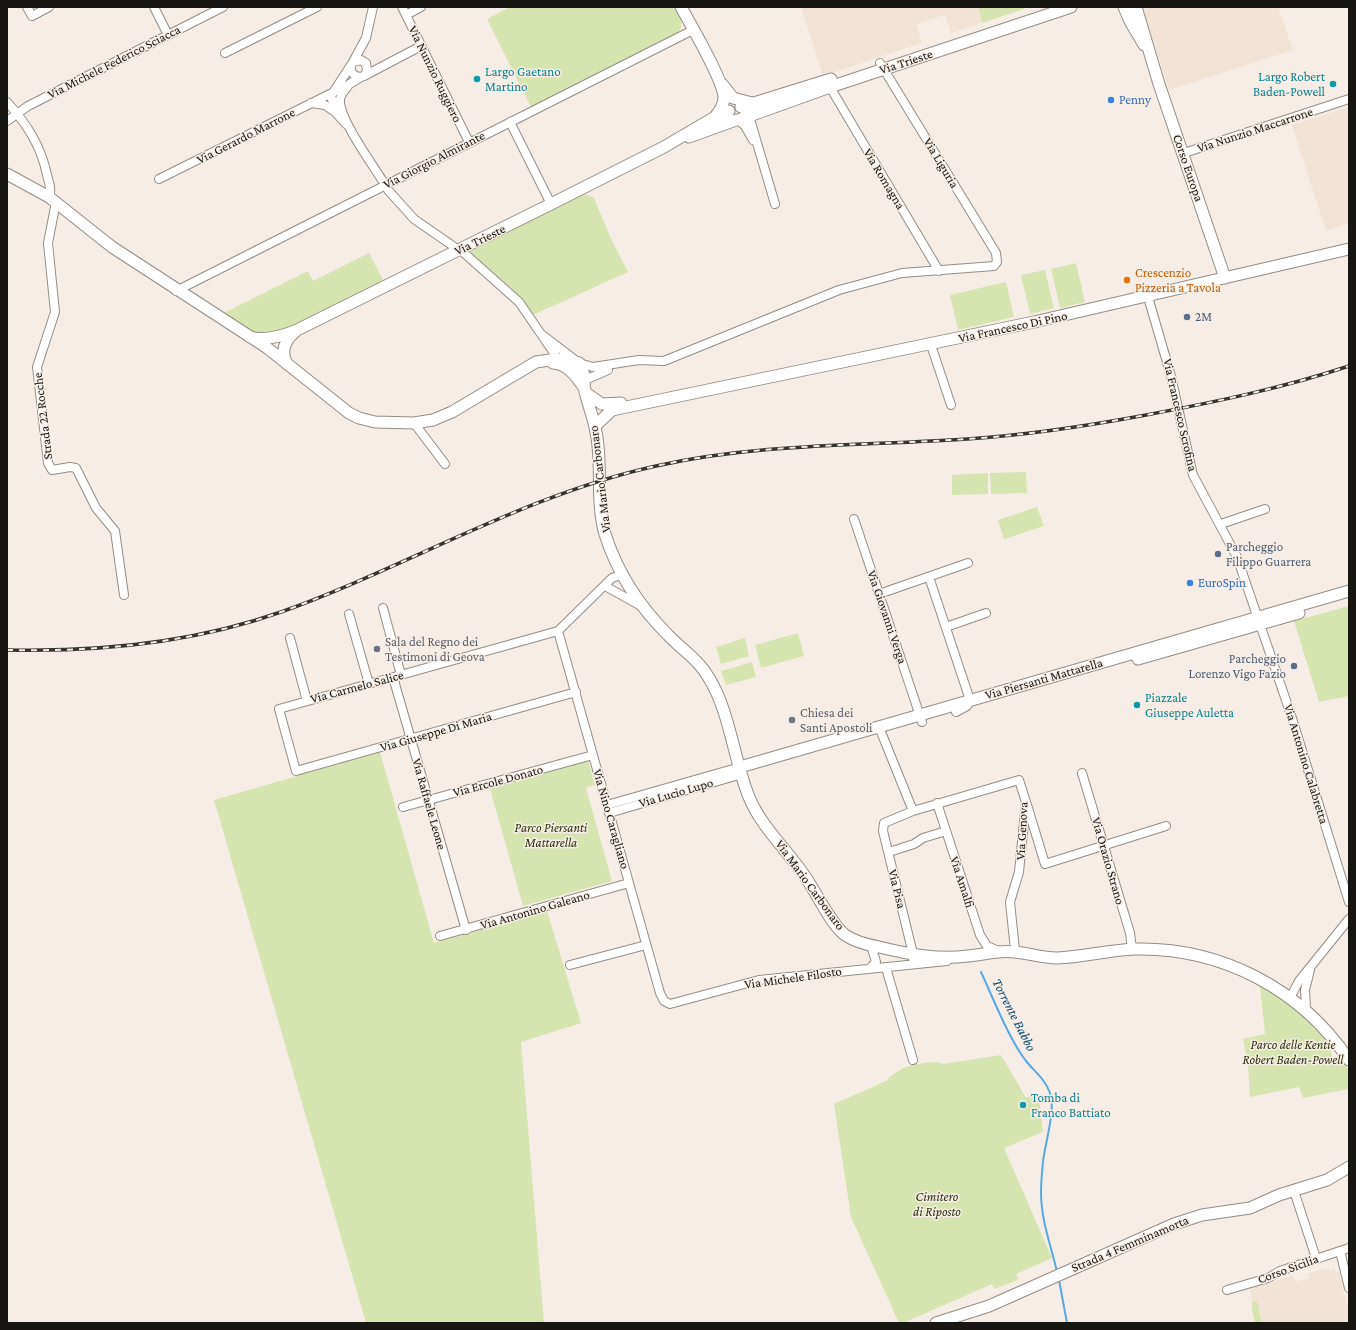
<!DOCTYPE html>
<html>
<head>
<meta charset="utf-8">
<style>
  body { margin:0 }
  #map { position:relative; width:1356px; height:1330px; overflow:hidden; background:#f6eee6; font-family:"Crimson Pro",serif }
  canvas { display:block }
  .frame { position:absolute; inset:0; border:8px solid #181613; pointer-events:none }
</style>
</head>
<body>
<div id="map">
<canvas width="1356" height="1330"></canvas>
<div class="frame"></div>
</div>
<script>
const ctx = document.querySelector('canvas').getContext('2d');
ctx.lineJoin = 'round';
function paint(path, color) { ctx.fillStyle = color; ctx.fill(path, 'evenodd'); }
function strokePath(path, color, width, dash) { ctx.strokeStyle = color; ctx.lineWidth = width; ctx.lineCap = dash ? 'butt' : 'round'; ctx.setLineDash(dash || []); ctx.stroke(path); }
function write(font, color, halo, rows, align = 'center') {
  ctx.font = font + ' "Crimson Pro",serif'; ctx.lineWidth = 3; ctx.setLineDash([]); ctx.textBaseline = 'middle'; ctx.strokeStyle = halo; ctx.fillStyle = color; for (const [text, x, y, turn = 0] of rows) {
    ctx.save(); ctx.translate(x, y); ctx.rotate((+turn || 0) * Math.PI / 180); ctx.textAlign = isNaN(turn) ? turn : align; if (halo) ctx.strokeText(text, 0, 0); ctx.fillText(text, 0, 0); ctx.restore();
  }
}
const built = new Path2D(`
  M801,7H978L982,23L951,33L945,15L916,24L922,43L823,76Z
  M1142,7H1278L1293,50L1169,90Z
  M1349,107V223L1326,231L1292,125Z
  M1329,1268V1271L1335,1269V1272L1339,1271L1349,1313V1323H1262L1257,1301L1252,1302L1249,1287L1293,1276L1295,1282L1310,1278L1309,1273Z`);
const green = new Path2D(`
  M510,7H675C679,16 686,24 678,33L531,107L487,19Z
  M978,7H1024V9L982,23Z
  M581,192L594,198L612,241L628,272L533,315L512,289L467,251Z
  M369,253L384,282L281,332L256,334L222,314L308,271L313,281Z
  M1076,263L1085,302L1060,308L1051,269Z
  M1045,270L1054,308L1030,314L1021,275Z
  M1006,282L1014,317L958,330L950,295Z
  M1026,472L1027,493L991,494L990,473Z
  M988,473V494L952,495V475Z
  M1037,507L1044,526L1004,539L998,520Z
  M1349,606V696L1319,702L1294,621Z
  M798,633L804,656L761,668L755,645Z
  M745,638L749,656L721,664L716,647Z
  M752,662L756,677L726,685L721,671Z
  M380,752L434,943L547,911L581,1023L521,1042L544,1323H366L214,800Z
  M588,761L595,785L586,788L612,881L523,906L490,789Z
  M1260,986C1282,999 1311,1013 1324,1036C1329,1044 1331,1054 1335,1063L1345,1064L1349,1071V1089L1303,1098L1299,1087L1250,1097L1248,1065L1243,1039L1265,1034Z
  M1001,1055L1026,1098L1037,1093L1041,1111L1043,1132L1004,1148L1052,1258L1016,1274L1018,1280L994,1289L992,1284L903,1323H899L851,1217L834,1104L888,1080V1078C893,1075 898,1071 902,1069C911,1064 937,1060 943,1064Z
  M1257,1301L1262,1323H1255L1252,1309V1302Z`);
const stream = new Path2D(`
  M981,972C993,998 1009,1039 1026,1061C1035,1072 1045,1079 1050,1093C1056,1111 1045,1142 1043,1162C1042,1172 1041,1182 1041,1192C1041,1221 1051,1245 1057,1272
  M1059,1280L1067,1323`);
const street = new Path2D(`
  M27,7L32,16L49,7
  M154,7L168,35
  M402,7L469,142
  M406,15L421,7
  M225,53L317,7
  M353,62L366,38L373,7
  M364,76L367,71L366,63L361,60L353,62C347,70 354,79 364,76L421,46
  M827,82L939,271
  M348,86C345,90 341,94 340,99C338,117 372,164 382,180
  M7,102C27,124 41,146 47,175C49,182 52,190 49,197
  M311,103L325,105L335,112
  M745,112L749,116L752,126L775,204
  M738,120L745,126L753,140
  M7,121L28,106L223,7
  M510,122L551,204
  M346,124L336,113L331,96L351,65
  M1184,153L1349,99
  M159,179L348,85L361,77
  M388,190L414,219L453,246
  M56,202L48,243L55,312L37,367L48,463L52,470L70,467L76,468L96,508L115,531L124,595
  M464,253L519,302L554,353L559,363
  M176,291L693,30
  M1148,297L1171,376L1193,475L1237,557L1291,715L1349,902
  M541,334L579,363L593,367L639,360L664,361L839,290L902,273L994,266L997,262L996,253L880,63
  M931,345L951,405
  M580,379L585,380L608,370
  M414,423L445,464
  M854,519L922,722
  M1221,524L1265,509
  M929,577L970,700L967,706L956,712
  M605,586L641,606
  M879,594L968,563
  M383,608L401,675
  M349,614L369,684
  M946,627L986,613
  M558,631L660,993L664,1001L670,1004L759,980L947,961
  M290,638L307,701
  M393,677L466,930
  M576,692L296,771L279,709L558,631L612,578L623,574
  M879,727L913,811
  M1082,773L1130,933L1132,949
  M937,803L980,935L987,946L999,951
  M607,805L740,767
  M1027,805L1045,864L1166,826
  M403,807L593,755
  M609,813L742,774
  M889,852L914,844L923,838L946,831
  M440,936L629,883
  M913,959V954L883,831L884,823L913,811L1019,780L1026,802L1019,872L1010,902L1015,950
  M570,965L646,945
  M870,968L876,962L871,945
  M886,968L913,1060
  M1290,998L1299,981L1349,919
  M1306,1009L1305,990L1310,970
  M1294,1191L1316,1258
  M1340,1251L1349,1288
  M1227,1290L1268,1278L1280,1271L1349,1248`);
const secondary = new Path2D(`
  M681,7C691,25 723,80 724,97C724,105 720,111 715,117
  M1124,7L1130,21L1144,45
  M1136,7L1159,84L1225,278
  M722,84L733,98L752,103
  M741,107L831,79
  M741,119L830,87L1071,7
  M689,137L736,120
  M7,174L49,197L112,247L266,347L349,413L359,418L375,422L414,423L433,420L452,412L536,362L557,359L579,363C586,373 583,381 585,392C589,407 595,422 597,438C602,469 596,505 605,534C617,572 640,607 668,635C682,650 699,660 709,678C730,712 734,761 749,797C762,829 790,852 808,881C818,896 831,924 845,935C854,941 868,945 879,947C908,954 938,960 968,956C978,955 988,953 998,952C1018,949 1037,958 1057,958C1083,957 1109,950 1135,949C1221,947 1301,989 1349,1060
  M250,337C264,341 282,336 295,331L551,204L664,147L715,117L729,111
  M553,363C569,364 577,378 585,389
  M287,364C280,352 285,340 295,332
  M586,393L602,404L621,403
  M595,426L612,410L1034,322L1349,249
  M1138,659L1299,613
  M740,767L1349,591
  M936,1323L989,1306L1174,1224L1202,1215L1250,1208L1279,1195L1327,1180L1349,1167`);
const rail = new Path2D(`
  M7,650C99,652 193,643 281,612C407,567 524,495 656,466C759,443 863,446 967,439C1028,435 1087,426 1146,415C1215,402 1283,388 1349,366`);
const markers = [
  [477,79,4,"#0f9aa8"],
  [1333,84,4,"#0f9aa8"],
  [1111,100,4,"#3f7fe0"],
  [1127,280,4,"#e8710a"],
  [1187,317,4,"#5c6f8a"],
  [1218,554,4,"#5c6f8a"],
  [1190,583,4,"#3f7fe0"],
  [377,649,4,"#6b7280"],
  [1294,666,4,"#5c6f8a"],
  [1137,705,4,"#0f9aa8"],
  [792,720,4,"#6b7280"],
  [1023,1105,4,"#0f9aa8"]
];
const streetNames = [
  ["Via Michele Federico Sciacca",114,62,-27],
  ["Via Trieste",906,62,-18],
  ["Via Nunzio Ruggiero",435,74,64],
  ["Via Nunzio Maccarrone",1255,130,-18],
  ["Via Gerardo Marrone",246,136,-27],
  ["Via Giorgio Almirante",434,160,-27],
  ["Via Liguria",941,163,59],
  ["Corso Europa",1188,168,71],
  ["Via Romagna",884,179,59],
  ["Via Trieste",480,240,-26],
  ["Via Francesco Di Pino",1013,327,-12],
  ["Via Francesco Scrofina",1180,415,77],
  ["Strada 22 Rocche",43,416,-97],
  ["Via Mario Carbonaro",600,479,-97],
  ["Via Giovanni Verga",887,617,71],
  ["Via Piersanti Mattarella",1044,679,-16],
  ["Via Carmelo Salice",357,687,-15],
  ["Via Giuseppe Di Maria",436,732,-16],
  ["Via Antonino Calabretta",1306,764,73],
  ["Via Ercole Donato",498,781,-15],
  ["Via Lucio Lupo",676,793,-16],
  ["Via Raffaele Leone",429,804,74],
  ["Via Nino Caragliano",611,819,74],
  ["Via Genova",1022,831,-87],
  ["Via Orazio Strano",1108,861,74],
  ["Via Amalfi",962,882,72],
  ["Via Mario Carbonaro",810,885,54],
  ["Via Pisa",897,889,76],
  ["Via Antonino Galeano",535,910,-16],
  ["Via Michele Filosto",793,978,-8],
  ["Strada 4 Femminamorta",1130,1244,-23],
  ["Corso Sicilia",1288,1269,-20]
];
const cultureNames = [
  ["Largo Gaetano",485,72],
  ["Martino",485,87],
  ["Largo Robert",1325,77,"right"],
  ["Baden-Powell",1325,92,"right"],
  ["Piazzale",1145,698],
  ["Giuseppe Auletta",1145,713],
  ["Tomba di",1031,1098],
  ["Franco Battiato",1031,1113]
];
const shopNames = [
  ["Penny",1119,100],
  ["EuroSpin",1198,583]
];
const foodNames = [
  ["Crescenzio",1135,273],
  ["Pizzeria a Tavola",1135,288]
];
const serviceNames = [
  ["2M",1195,317],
  ["Parcheggio",1226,547],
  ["Filippo Guarrera",1226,562],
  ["Parcheggio",1286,659,"right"],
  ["Lorenzo Vigo Fazio",1286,674,"right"]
];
const worshipNames = [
  ["Sala del Regno dei",385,642],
  ["Testimoni di Geova",385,657],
  ["Chiesa dei",800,713],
  ["Santi Apostoli",800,728]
];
const parkNames = [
  ["Parco Piersanti",551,828],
  ["Mattarella",551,843],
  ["Parco delle Kentie",1293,1045],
  ["Robert Baden-Powell",1293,1060],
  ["Cimitero",937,1197],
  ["di Riposto",937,1212]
];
const waterNames = [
  ["Torrente Babbo",1014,1015,63]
];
paint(built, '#f1e3d5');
paint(green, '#d6e5af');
strokePath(stream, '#59a8e2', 2);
strokePath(street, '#958d85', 10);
strokePath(secondary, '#958d85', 13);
strokePath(street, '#fff', 8);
strokePath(secondary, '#fff', 11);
strokePath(rail, '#373430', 3.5);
strokePath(rail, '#f6eee6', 2, [6]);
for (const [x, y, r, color] of markers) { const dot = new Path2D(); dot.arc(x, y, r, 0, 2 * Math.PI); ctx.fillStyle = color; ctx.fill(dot); strokePath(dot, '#f6eee6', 1.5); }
write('13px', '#181613', '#f6eee6', streetNames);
write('13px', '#0d838f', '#f6eee6', cultureNames, 'left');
write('13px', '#366cbe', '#f6eee6', shopNames, 'left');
write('13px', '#c56008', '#f6eee6', foodNames, 'left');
write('13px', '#4e5e75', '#f6eee6', serviceNames, 'left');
write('13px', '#5b616d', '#f6eee6', worshipNames, 'left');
write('italic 13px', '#2a320d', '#f6eee6', parkNames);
write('italic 14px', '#0a496f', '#f6eee6', waterNames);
</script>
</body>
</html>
